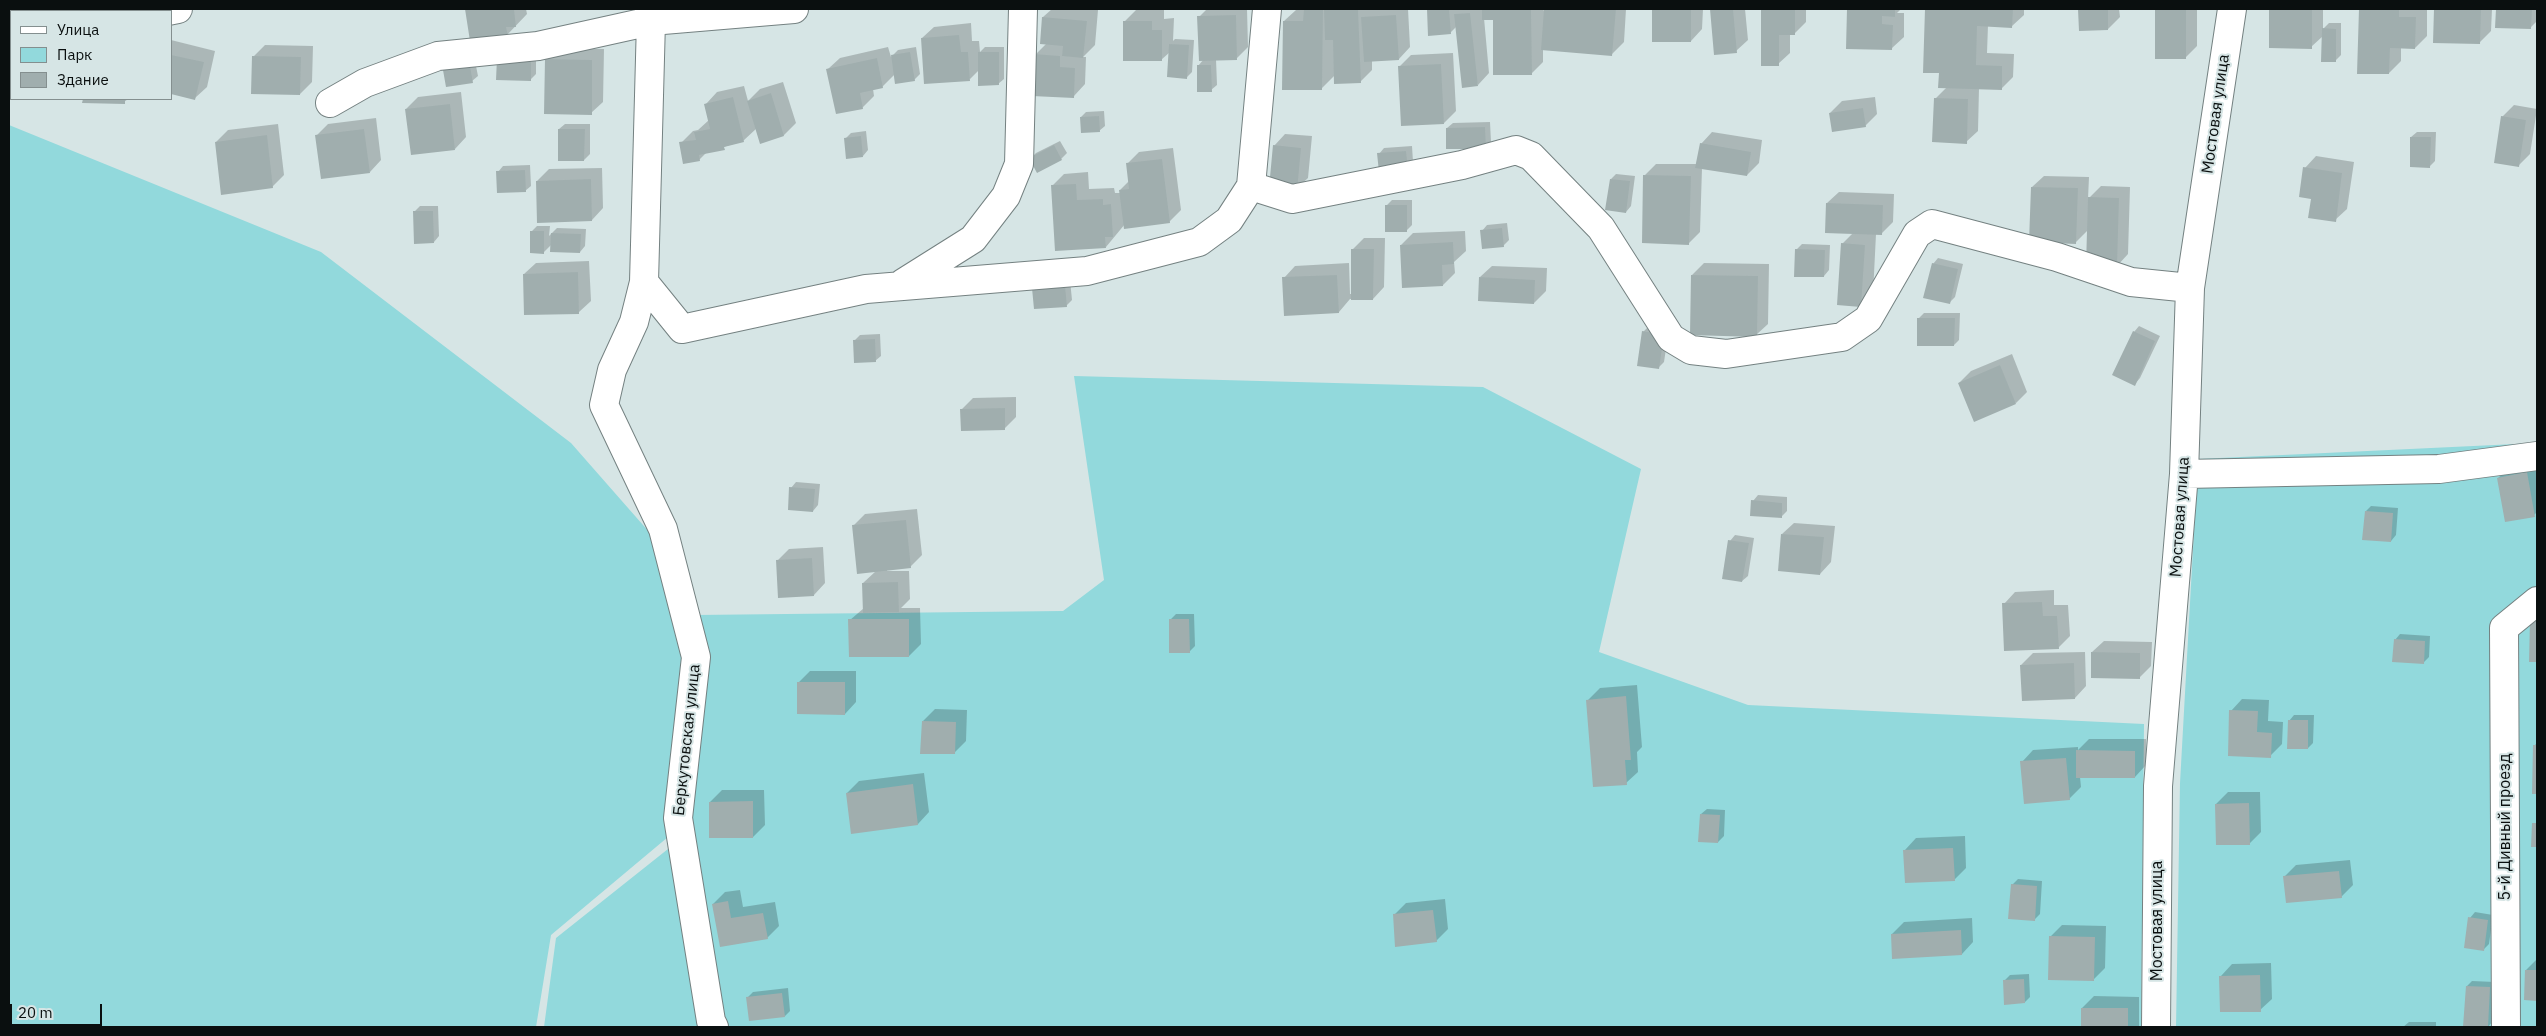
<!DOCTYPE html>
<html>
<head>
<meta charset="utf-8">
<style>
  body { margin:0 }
  #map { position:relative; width:2546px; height:1036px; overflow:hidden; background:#d6e5e5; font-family:"IBM Plex Sans",sans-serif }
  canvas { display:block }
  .frame { position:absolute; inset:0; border:10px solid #0a0f0f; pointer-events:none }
  .legend { position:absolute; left:10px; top:10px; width:162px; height:90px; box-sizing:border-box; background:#d6e5e5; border:1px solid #848f8f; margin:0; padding:6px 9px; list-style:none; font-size:15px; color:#0a0f0f }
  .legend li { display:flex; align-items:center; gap:10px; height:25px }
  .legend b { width:25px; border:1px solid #848f8f }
  .scale { position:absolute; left:10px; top:1004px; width:92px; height:22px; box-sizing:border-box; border:2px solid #0a0f0f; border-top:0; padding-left:6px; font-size:15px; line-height:18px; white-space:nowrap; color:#0a0f0f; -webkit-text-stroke:4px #d6e5e5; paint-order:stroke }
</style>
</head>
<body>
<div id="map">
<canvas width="2546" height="1036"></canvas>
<div class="frame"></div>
<ul class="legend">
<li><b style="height:6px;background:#fff"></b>Улица</li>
<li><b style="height:14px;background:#92d9dc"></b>Парк</li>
<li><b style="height:14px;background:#a0aeae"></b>Здание</li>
</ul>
<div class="scale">20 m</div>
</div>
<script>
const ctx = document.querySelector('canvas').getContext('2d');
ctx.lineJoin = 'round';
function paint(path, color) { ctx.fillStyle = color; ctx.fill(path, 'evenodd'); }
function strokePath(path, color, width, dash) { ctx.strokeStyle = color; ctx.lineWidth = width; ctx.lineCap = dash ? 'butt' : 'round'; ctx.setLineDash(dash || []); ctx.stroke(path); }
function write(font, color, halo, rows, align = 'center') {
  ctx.font = font + ' "IBM Plex Sans",sans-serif'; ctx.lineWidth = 4; ctx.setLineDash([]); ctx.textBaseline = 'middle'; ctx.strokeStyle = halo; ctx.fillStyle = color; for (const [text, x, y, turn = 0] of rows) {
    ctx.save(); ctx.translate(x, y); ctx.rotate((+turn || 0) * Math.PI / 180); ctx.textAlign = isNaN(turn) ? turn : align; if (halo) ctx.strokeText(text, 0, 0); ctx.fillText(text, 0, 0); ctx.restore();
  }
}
const green = new Path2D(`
  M9,125L321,252L571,443L650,533L682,660L668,837L551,935L536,1027H9Z
  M1074,376L1483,387L1641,469L1599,652L1748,705L2144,724L2141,1027H723L686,823L695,615L1063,611L1104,580Z
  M2537,443V1027H2176L2180,783L2198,459Z
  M668,849L704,1027H544L556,938Z`);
const shadow = new Path2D(`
  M466,9H526L527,14L507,35L471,40Z
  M1052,9L1098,10L1095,45L1083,57H1086L1085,84L1074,96L1035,55L1047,43L1043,17Z
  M1207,9H1247L1248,47L1237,58L1216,59L1217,85L1211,90L1198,66L1204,59L1199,17Z
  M1306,9H1408L1410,47L1399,59L1372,60V70L1360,82L1335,75L1321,89L1284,21L1296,10Z
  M1428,9H1543L1545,13V9H1626L1624,42L1612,54L1543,49V62L1531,74L1494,18H1484L1489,73L1478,85L1456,27L1450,33L1429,35Z
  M1653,9H1703L1702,29L1691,41H1653Z
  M1711,9H1745L1748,40L1736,51L1715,53Z
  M1762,9H1806V22L1794,34H1790V53L1778,64H1762Z
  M1848,9H1901L1897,13H1904V37L1892,48L1847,47Z
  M1927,9H2024V15L2012,26L1988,25L1987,53L2014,54L2013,77L2001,89L1979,88L1978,131L1966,142L1935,99L1947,87L1940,72L1925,71Z
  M2079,9H2119L2120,17L2108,29H2080Z
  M2156,9H2197V46L2185,58H2156Z
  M2270,9H2323V29L2329,23H2341V55L2335,61L2323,36L2311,47H2270Z
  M2360,9H2427V36L2415,48L2401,47V61L2389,73L2359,72Z
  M2435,9H2492L2491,31L2479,43L2434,41Z
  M2497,9H2537V21L2531,27L2496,26Z
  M1136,10H1164V19L1174,18L1173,41L1175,39L1194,40L1192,72L1187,77L1170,52L1161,60L1125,21Z
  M971,23L972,41H979L980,52L985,47H1004V79L998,84L979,70L970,79L922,38L934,27Z
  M171,40L215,51L207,87L195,98L171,93Z
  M265,45L313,46L312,82L300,94L254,56Z
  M888,47L891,57L898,50L916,47L920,74L914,80L895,74L882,87L873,89L874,96L862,108L828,69L840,58Z
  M558,48L604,49L603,102L591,113L546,60Z
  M1453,53L1456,111L1444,123L1400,66L1411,55Z
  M536,54V74L530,80L498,79Z
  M475,61L478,76L472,81L444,71L450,65Z
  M783,82L796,123L784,135L761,142L757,128L743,141L707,152L699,160L681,143L693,131L698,130L709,120L706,104L717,92L744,86L748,101L760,89Z
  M461,92L466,137L455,149L406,109L418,97Z
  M1875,97L1877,114L1865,126L1830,113L1842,101Z
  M84,99H128L124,102H84Z
  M2514,105L2537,109L2530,154L2519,165L2502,117Z
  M1104,111L1105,126L1099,131L1081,117L1086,112Z
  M376,118L381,160L370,172L316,136L328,124Z
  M1490,122L1491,142L1485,147L1447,128L1453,123Z
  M278,124L284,175L272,187L216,142L228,130Z
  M565,124H590V154L584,160L559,129Z
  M866,131L868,150L863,156L845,139L851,133Z
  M1712,132L1762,140L1759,163L1747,175L1702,168L1700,232L1689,243L1645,175L1656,164H1697L1701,144Z
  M2417,132H2436L2435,161L2430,166L2411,137Z
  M1285,134L1312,136L1308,178L1296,189L1274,146Z
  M1060,141L1067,153L1061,159L1031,158L1036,153Z
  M1412,146L1413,162L1408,168L1379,154L1384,148Z
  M1173,148L1181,210L1169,222L1125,224L1106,247L1052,186L1064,174L1088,172L1089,189L1114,188L1115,193H1121L1120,190L1129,181L1127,164L1139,152Z
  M2316,156L2354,162L2347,209L2335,220L2312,198L2305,168Z
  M530,165L531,186L525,191L498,172L503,166Z
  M602,168L603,208L592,220L537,181L549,169Z
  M1616,174L1635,176L1631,206L1626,212L1611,179Z
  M2044,176L2089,177L2088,199L2101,186L2130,187L2128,254L2117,266L2089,229L2075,243L2032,187Z
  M1839,192L1894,194L1893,222L1881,234H1876L1873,294L1861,306L1842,244L1853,233L1827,203Z
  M1392,200H1412V225L1406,231L1386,206Z
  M420,206H438L439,236L434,242L414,212Z
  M1507,223L1509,240L1503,246L1482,231L1487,225Z
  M537,226H550L549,236L557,228L586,229L585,246L580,252L552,244L544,252L531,232Z
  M1465,231L1466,251L1454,262L1455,273L1443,285L1401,245L1413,233Z
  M1364,238H1385L1384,287L1373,299H1350L1339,312L1284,278L1295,266L1349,263L1350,294H1352L1353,249Z
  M1802,244L1830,245L1829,270L1824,276L1796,250Z
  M1938,258L1963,264L1955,297L1949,303L1933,264Z
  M589,261L591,301L579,312L524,274L536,263Z
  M1704,263L1769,264L1768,324L1756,335L1692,275Z
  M1492,266L1547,268L1546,291L1534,303L1480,277Z
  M1070,280L1072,300L1066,306L1035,308Z
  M1924,313H1960L1959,340L1954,345L1919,318Z
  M1649,326L1669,329L1664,362L1658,368L1643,332Z
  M2139,326L2160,336L2140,378L2135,384L2134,332Z
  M880,334L881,356L875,361L855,340L860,335Z
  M2012,354L2027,392L2016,403L1959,383L1971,371Z
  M1016,397V417L1004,429L961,410L973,398Z
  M2537,462V512L2534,515L2498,478L2510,467Z
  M796,482L820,484L818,505L813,511L791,488Z
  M1758,495L1787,497V511L1781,517L1753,501Z
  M2371,506L2398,508L2396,535L2391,541L2366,511Z
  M917,509L922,555L910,567L887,569V571H909L910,599L901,608H920L921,644L909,656L850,620L864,608L863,583L876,571L853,526L865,514Z
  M1794,523L1835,526L1831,562L1820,574L1782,534Z
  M1735,535L1754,538L1748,576L1742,581L1730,541Z
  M823,547L825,583L814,595L778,560L789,549Z
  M2054,590V605H2068L2070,636L2058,648L2004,604L2015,592Z
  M1176,614H1194L1195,646L1189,652L1171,619Z
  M2400,634L2430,636L2429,657L2423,663L2395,640Z
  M2104,641L2152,642L2151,666L2140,677L2092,652Z
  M2085,652L2086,686L2075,698L2021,665L2033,653Z
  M810,671H856V702L845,714L798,683Z
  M1637,685L1642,747L1637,752L1638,772L1626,783L1588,700L1600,688Z
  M2242,699L2269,700L2268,721L2283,722L2282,744L2270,756L2231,711Z
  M935,709L967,710L966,741L954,753L923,721Z
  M2294,715H2314L2313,743L2308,748L2289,721Z
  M2089,739H2146V765L2135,777H2080L2081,787L2069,799L2022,762L2033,750L2078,747V750Z
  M2537,743V793H2533L2534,746Z
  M924,773L929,812L918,824L847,793L859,781Z
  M722,790H764L765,825L753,837L710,802Z
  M2228,792H2260L2261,832L2249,844L2216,804Z
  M1707,809L1725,810L1724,836L1718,842L1701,814Z
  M1965,836L1966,868L1954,880L1905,850L1916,838Z
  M2350,860L2353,885L2341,897L2284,877L2296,865Z
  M2018,879L2042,881L2040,914L2034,920L2012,885Z
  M740,890L743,907L775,902L779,926L767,938L721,946L713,904L725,892Z
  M1445,899L1448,929L1436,941L1394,915L1406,903Z
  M2475,912L2493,915L2489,944L2483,950L2470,918Z
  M1972,918L1973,942L1962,954L1892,934L1904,922Z
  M2062,925L2106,926L2105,968L2093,980L2050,937Z
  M2537,959V999H2526V970Z
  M2271,963L2272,999L2260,1010L2221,976L2232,964Z
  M2029,974L2030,997L2025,1002L2004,981L2010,975Z
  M2472,981L2495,982L2493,1021L2488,1027L2465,1026L2467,986Z
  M788,988L790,1011L785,1016L747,998L753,992Z
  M2094,996L2139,997V1027H2082V1008Z
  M2409,1022H2436V1027H2403Z`);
const building = new Path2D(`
  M465,9H514L516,27H506L508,36L470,41Z
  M1304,9L1323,10L1322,90H1282L1283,21H1303Z
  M1324,9H1358L1361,83L1334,84L1333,40H1325Z
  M1427,9H1449L1451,34L1428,36Z
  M1482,9H1531L1532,75H1493V20H1482Z
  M1544,9H1616L1612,56L1541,50Z
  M1652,9H1691V42H1652Z
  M1710,9H1733L1737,53L1714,55Z
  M1761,9H1795V35H1779V66H1761Z
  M1847,9H1895V17L1882,16V24L1893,25L1892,50L1846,49Z
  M1925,9H2013L2012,28L1977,26L1976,65L2002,66V90L1938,88L1939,73H1923Z
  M2078,9H2108V30L2079,31Z
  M2155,9H2186V59H2155Z
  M2269,9H2312V49L2269,48Z
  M2359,9H2399V17H2416L2415,49L2390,48L2389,74H2357Z
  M2434,9H2481L2480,44L2433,43Z
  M2496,9H2532L2531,29L2495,28Z
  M1470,13L1478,86L1462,88L1454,14Z
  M1236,15L1237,60L1199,61L1197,16Z
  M1396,15L1399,60L1364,62L1361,17Z
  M1042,17L1087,21L1083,58L1062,56L1063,46L1040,44Z
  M1123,21H1152V30H1162V61H1123Z
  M2322,28L2336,29V62H2321Z
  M959,35L961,52H968L970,81L924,84L921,38Z
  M1169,44L1189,45L1187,79L1167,77Z
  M910,52L915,81L895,84L891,55Z
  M978,52H999V85L978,86Z
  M1034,54L1060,56V67L1075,68L1074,98L1032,96Z
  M171,55L204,62L195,100L171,94Z
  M252,56L301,57L300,95L251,94Z
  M497,58L531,59V81L496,80Z
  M877,58L883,88L860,93L863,109L836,114L826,69Z
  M545,59L592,60V115L544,114Z
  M1441,64L1444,124L1401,126L1398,66Z
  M1197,65H1211L1212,92H1197Z
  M470,66L473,83L446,87L443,70Z
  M771,93L784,136L760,144L747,101Z
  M733,97L744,142L724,147L725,150L699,155L700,161L683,164L679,142L696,140L694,132L710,129L704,104Z
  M1934,98L1968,99L1967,144L1932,142Z
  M83,99H125V104L82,103Z
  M450,104L455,150L411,155L405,109Z
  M1863,108L1866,127L1832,132L1829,113Z
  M1099,116L1100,132L1081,133L1080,117Z
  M2501,116L2526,120L2519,167L2494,163Z
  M1485,127L1486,149H1446V128Z
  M364,129L370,173L321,179L315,135Z
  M558,129H585L584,161H558Z
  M267,135L273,188L221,195L215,142Z
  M861,136L863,157L846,159L844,138Z
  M2410,137H2431L2430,168L2410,167Z
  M1700,143L1751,152L1747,176L1695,168Z
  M1054,145L1062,160L1037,173L1029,158Z
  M1273,145L1301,148L1297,191L1269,188Z
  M1406,151L1408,169L1379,172L1377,153Z
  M1162,159L1170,223L1124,229L1119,190L1129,189L1126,163Z
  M2303,167L2342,173L2336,222L2308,218L2311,199L2299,197Z
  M525,170L526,192L497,193L496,171Z
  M1643,175L1691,176L1689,245L1642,243Z
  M591,179L592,221L537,223L536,181Z
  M1610,179L1630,181L1626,213L1605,210Z
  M1076,184L1077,200L1103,199V205L1111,204L1113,237H1105L1106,248L1055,251L1051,185Z
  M2031,187L2078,188L2076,244L2029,242Z
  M2088,197L2119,198L2117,267L2086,266Z
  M1826,203L1883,205L1882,235L1825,233Z
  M1385,205H1407V232H1385Z
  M413,211H433L434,243L414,244Z
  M1502,228L1504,247L1482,249L1480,230Z
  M530,231H544V254L530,253Z
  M551,233L581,234L580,253L550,252Z
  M1453,242L1454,264L1442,265L1443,286L1402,288L1400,245Z
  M1841,243L1865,245L1861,307L1837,305Z
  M1351,249H1374L1373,300H1351Z
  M1795,249L1825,250L1824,277H1794Z
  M1932,263L1958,269L1950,304L1923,298Z
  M578,272L579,314L524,315L523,274Z
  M1337,275L1339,313L1284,316L1282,277Z
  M1691,275L1758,276L1757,337L1690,335Z
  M1479,277L1535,280L1534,304L1478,301Z
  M1065,285L1067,307L1034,309L1032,288Z
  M1917,318H1955L1954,346H1917Z
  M1642,331L1664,335L1659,369L1637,366Z
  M2133,331L2155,341L2135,386L2112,375Z
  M875,339L876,362L854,363L853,340Z
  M2000,365L2016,404L1974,422L1958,383Z
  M1005,408V430L961,431L960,409Z
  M2527,472L2535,517L2505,522L2497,478Z
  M789,487L815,489L813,512L788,510Z
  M1751,500L1782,503V518L1750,516Z
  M2365,511L2393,513L2391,542L2362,540Z
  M906,520L911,568L857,574L852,525Z
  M1781,534L1824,537L1820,575L1778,571Z
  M1728,540L1749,543L1742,582L1722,579Z
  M812,558L814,596L778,598L776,560Z
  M898,582L899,612L863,613L862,583Z
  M2042,602L2043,616H2057L2059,649L2004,651L2002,603Z
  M2537,617V662H2529L2530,618Z
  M848,619H909V657H849Z
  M1169,619H1189L1190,653H1169Z
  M2394,639L2425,641L2424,664L2392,662Z
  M2091,652L2140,653V679L2091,678Z
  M2074,663L2075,699L2022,701L2020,665Z
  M797,682H845V715L797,714Z
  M1626,696L1631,760H1625L1627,785L1593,787L1586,700Z
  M2229,710L2258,711L2257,732L2272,733L2271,758L2228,756Z
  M2288,720H2308V749H2287Z
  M922,721L956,722L955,754H920Z
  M2533,745H2537V794H2532Z
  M2076,750L2135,751V778H2076Z
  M2066,758L2070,800L2024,804L2020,761Z
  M913,784L918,825L851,834L846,793Z
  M753,801V838H709V802Z
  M2249,803L2250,845H2216L2215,804Z
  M1700,814L1720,815L1718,843L1698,842Z
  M2532,823H2537V847H2531Z
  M1953,848L1955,881L1905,883L1903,850Z
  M2339,871L2342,898L2286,903L2283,876Z
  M2011,884L2037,886L2035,921L2008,919Z
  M728,901L731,918L763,913L768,939L720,947L712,904Z
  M1433,910L1437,942L1395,947L1393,914Z
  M2468,917L2488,920L2484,951L2464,948Z
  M1961,930L1962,955L1892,959L1891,934Z
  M2049,936L2095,937L2094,981L2048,980Z
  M2525,970H2537V1001L2524,1000Z
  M2260,975L2261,1012H2220L2219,976Z
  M2024,979L2025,1003L2004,1005L2003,980Z
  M2466,986L2490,987L2488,1027H2463Z
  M782,993L785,1017L749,1021L746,997Z
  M2081,1008H2128V1027H2081Z`);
const minor = new Path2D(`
  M649,9L651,21L644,282L634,322L612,370L604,405L663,529L696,657L678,818L711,1021L714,1027
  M168,11L178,9
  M330,103L365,83L438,56L538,46L651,21L794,9
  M1251,186L1292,199L1462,165L1516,150L1531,156L1601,228L1671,338L1691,350L1726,354L1842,337L1868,319L1917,234L1932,224L2057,257L2131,282L2190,288
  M644,282L682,329L866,289L1087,271L1199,242L1229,220L1251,186L1267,9
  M903,283L973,239L1006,196L1019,164L1023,9
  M2184,474L2439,469L2537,456
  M2156,1027L2158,786L2184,474L2190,288L2232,9
  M2506,1027L2504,628L2537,601`);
const streetNames = [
  ["Мостовая улица",2216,114,-82],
  ["Мостовая улица",2180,517,-86],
  ["Беркутовская улица",687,740,-84],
  ["5-й Дивный проезд",2505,827,-90],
  ["Мостовая улица",2157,921,-90]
];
paint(green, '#92d9dc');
paint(shadow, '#0003');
paint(building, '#a0aeae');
strokePath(minor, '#748181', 30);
strokePath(minor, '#fff', 28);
write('16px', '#0a0f0f', '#d6e5e5', streetNames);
</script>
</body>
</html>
